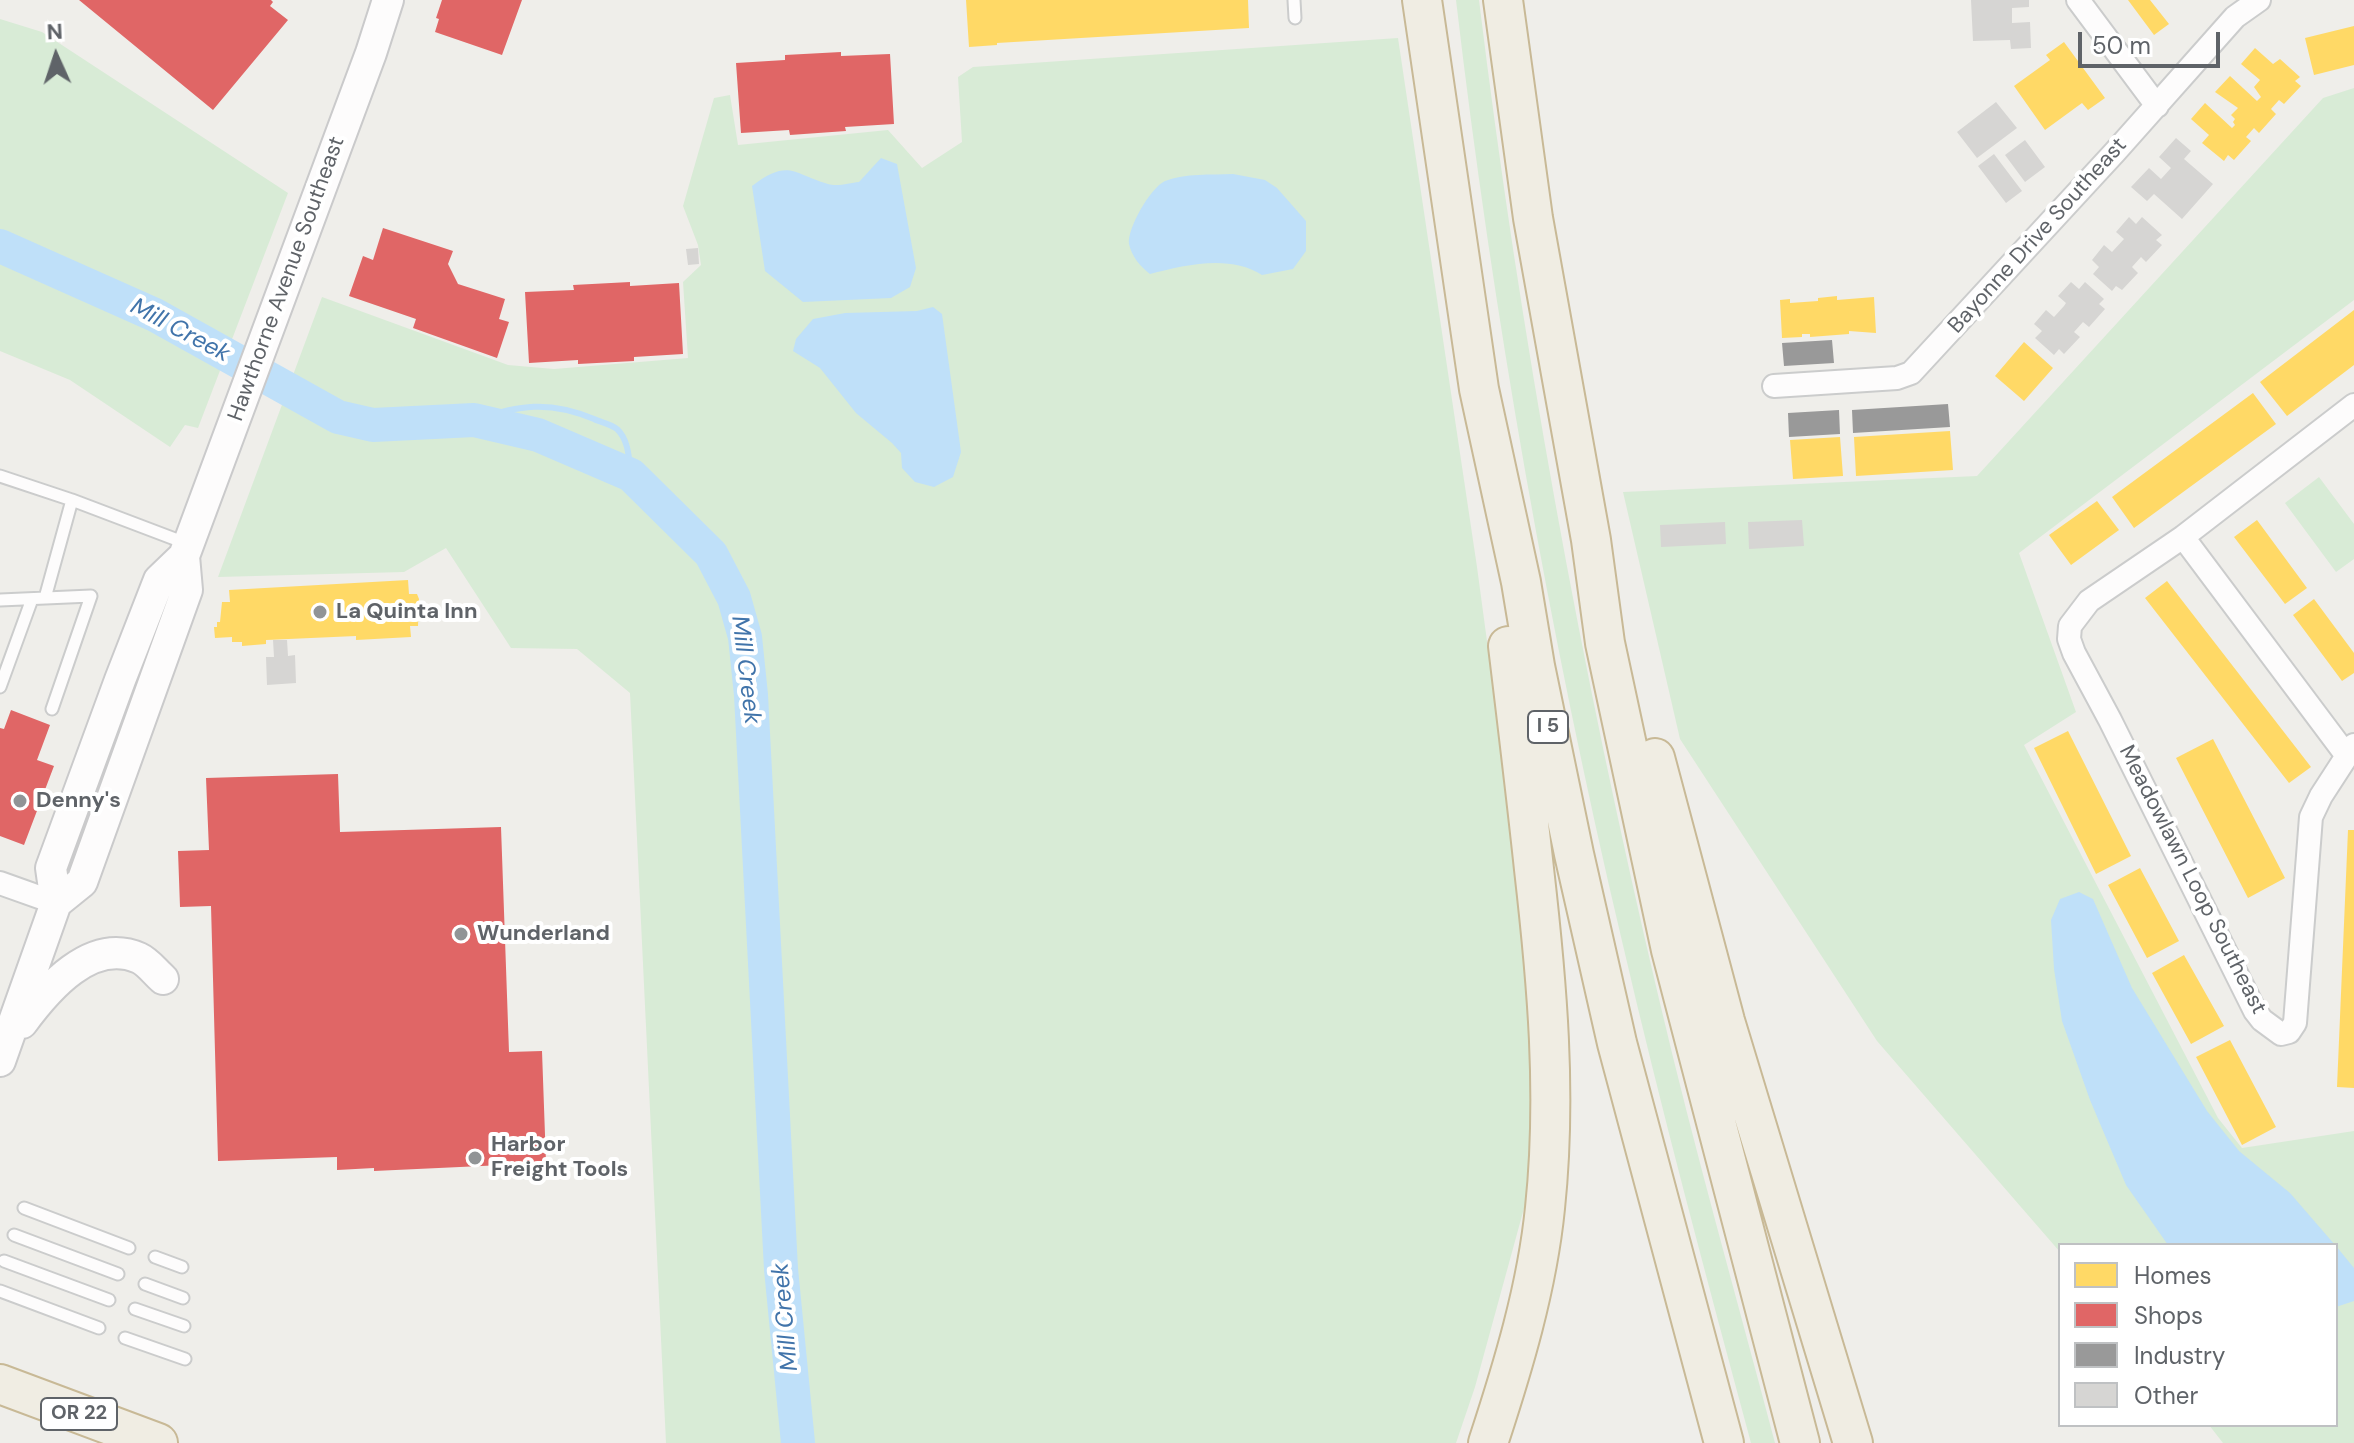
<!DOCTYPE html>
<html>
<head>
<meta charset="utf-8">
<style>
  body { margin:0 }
  #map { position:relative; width:2354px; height:1443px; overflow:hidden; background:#efeeea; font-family:"DM Sans",sans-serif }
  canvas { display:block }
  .legend { position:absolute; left:2058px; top:1243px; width:280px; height:184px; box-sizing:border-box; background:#fff; border:2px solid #bfc1c3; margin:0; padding:10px 14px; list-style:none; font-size:24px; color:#5f6368 }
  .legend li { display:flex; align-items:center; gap:16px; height:40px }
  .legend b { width:40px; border:2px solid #bfc1c3 }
  .north { position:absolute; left:16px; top:16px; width:80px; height:80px; -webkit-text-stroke:6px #fff; paint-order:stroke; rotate:357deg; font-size:22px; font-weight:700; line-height:32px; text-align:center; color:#5f6368 }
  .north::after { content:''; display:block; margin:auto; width:28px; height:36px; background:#5f6368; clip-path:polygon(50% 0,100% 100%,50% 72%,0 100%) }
  .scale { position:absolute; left:2078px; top:32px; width:142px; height:36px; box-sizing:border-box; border:4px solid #5f6368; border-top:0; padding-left:10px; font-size:24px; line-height:28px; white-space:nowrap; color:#5f6368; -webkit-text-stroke:6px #fff; paint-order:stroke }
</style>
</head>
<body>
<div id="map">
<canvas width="2354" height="1443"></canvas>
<ul class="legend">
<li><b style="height:22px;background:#ffd966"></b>Homes</li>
<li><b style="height:22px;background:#e06666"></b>Shops</li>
<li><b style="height:22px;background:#999"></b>Industry</li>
<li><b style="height:22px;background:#d6d5d3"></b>Other</li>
</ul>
<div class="north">N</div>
<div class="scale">50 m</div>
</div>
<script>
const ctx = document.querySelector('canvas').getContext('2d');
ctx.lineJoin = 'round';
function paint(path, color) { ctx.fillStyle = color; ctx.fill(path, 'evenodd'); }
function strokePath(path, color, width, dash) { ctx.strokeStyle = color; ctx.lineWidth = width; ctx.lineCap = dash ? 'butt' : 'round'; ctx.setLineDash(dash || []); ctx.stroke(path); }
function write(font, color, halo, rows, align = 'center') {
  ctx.font = font + ' "DM Sans",sans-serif'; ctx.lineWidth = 8; ctx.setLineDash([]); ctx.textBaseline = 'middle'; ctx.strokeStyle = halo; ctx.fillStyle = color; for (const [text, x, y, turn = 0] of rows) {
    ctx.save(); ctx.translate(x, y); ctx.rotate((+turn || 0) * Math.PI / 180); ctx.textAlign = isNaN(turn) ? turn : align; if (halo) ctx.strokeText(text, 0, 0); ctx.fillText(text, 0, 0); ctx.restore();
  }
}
const green = new Path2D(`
  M1456,0H1479C1520,336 1581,669 1659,999C1694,1148 1736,1295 1775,1443H1751C1706,1276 1661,1109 1622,941C1549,631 1493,316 1456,0Z
  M0,19L42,32L288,193L198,428L185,425L170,447L70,380L0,351Z
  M1398,38L1477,567L1514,842L1532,1033L1534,1122L1526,1201L1475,1387L1456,1443H666L630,693L577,649L511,648L446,548L404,572L218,577L322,297L508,365L554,369L688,358L683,282L701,265L698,245L683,206L714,98L730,95L738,145L888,130L922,168L962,142L958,77L973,67Z
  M2354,88V300L2019,553L2076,712L2024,745L2218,1118L2242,1148L2354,1131V1443H2223L2209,1425H2336V1245H2060V1252L1877,1041L1680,739L1623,492L1977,476L2323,98Z
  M2319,477L2354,524V559L2336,572L2285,503Z`);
const water = new Path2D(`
  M881,158L897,164L916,268L910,287L891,298L803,302L765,271L752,186C789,158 793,174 828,184C837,187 850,183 859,182Z
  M1233,174L1265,180L1277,188L1306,221V251L1293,269L1262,275C1230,254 1184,265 1150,274C1140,266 1132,257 1129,244C1127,229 1150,188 1165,181C1185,173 1211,175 1233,174Z
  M933,307L942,314L961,452L953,477L934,487L915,482L902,468L901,453L892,443L856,413L820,368L793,351L796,339L813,319L845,313L917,311Z
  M2079,892L2093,899L2132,988L2207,1111L2239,1151L2290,1193L2335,1245H2168L2126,1185L2090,1100L2062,1021L2054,969L2051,920L2060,899Z
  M2336,1246L2354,1268V1301L2336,1307Z`);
const homes = new Path2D(`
  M966,0H1248L1249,28L997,43V45L969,47Z
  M2128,0H2150L2169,24L2154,35Z
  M2354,26V65L2314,75L2305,38Z
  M2064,42L2105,98L2088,110L2082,103L2045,130L2014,86L2050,60L2046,55Z
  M2255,48L2273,64L2280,59L2300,77L2295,81L2301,86L2284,104L2279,100L2271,109L2276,114L2259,133L2254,128L2246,137L2251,141L2234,160L2228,155L2224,161L2202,143L2209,135L2191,119L2205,103L2232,128L2235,125L2233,122L2235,119L2231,115L2238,108L2215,92L2230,76L2257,101L2261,97L2254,87L2260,80L2241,64Z
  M1837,296V300L1874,297L1876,333L1849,331V334L1810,337V334H1802V337L1782,338L1780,300L1790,299V303L1818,301V298Z
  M2354,310V365L2287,416L2260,382Z
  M2024,342L2053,368L2024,401L1995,376Z
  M2253,393L2276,424L2134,528L2112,497Z
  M1950,431L1953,470L1856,476L1854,437Z
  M1840,437L1843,476L1793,479L1790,440Z
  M2097,501L2119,530L2071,565L2049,535Z
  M2257,520L2307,588L2285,604L2234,537Z
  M408,580L409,594H417L419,599L418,626H410L411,637L356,640V636L266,640V644L242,646V642H232V637L215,638L214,627H217V622H220L222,602H230L229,590Z
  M2167,581L2311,767L2289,783L2145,598Z
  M2314,599L2354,653V673L2342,681L2293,615Z
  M2068,731L2131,856L2096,874L2034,748Z
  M2213,739L2285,878L2248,898L2176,758Z
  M2348,830H2354V1088L2337,1087Z
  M2140,868L2179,941L2147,958L2108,885Z
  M2184,955L2224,1026L2191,1044L2152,973Z
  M2230,1040L2276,1127L2242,1145L2196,1057Z`);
const shops = new Path2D(`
  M79,0H271L273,2L270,6L288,20L213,110Z
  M442,0H522L502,55L435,32L439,19L436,18Z
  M841,52V56L890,54L894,124L845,127L846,131L790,135L789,130L741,133L736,63L785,60V55Z
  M383,228L453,251L448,264L458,284L505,299L499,319L509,322L497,358L413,328L416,319L349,296L363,256L373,260Z
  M630,282V286L679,283L683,354L634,357V361L578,364V360L529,363L525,292L574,290L573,285Z
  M11,710L50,725L37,760L54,766L24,845L0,836V728L4,729Z
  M338,774L340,832L501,827L509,1052L542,1051L546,1163L374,1171V1168L337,1170V1157L218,1161L211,906L180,907L178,851L209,850L206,778Z`);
const industry = new Path2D(`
  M1832,340L1834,363L1784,366L1782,343Z
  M1948,404L1950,427L1853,433L1852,410Z
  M1839,410L1840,434L1789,437L1788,413Z`);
const stream = new Path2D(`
  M474,420C519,405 549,400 594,419C600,422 611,424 617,429C629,440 629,460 631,475`);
const river = new Path2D(`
  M0,246L155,315L338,417L373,425L474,420L538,435L631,475L711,554L734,598L745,637L751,695L781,1269L798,1443`);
const building = new Path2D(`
  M1971,0H2029V7L2012,8V23L2030,22L2031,48L2011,49L2010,40L1973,41Z
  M1996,102L2017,128L1977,158L1957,132Z
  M2176,138L2191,151L2184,159L2213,184L2182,219L2154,194L2147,201L2131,187L2149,168L2161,179L2171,168L2159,157Z
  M2025,140L2045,167L2025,182L2005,155Z
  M1994,154L2022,191L2006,203L1978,166Z
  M2129,217L2136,224L2142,217L2162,235L2156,240L2162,245L2146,262L2141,257L2132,267L2138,273L2122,290L2116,286L2112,291L2093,274L2099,267L2092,260L2104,245L2112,252L2124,239L2116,232Z
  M698,248L699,264L688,265L686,249Z
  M2071,282L2079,289L2085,282L2104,299L2099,304L2105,309L2089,327L2083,322L2074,332L2080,337L2064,354L2059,349L2054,355L2035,338L2042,331L2034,324L2046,310L2054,317L2064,306L2066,303L2058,296Z
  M1802,520L1804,546L1749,549L1748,522Z
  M1725,522L1726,544L1661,547L1660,525Z
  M273,640H287L288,656L295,655L296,683L267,685L266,657H274Z`);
const lane = new Path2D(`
  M1294,0L1295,18
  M0,476L72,500L188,544
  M45,598L72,500
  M0,600L91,596L52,709
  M0,687L32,599
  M24,1208L129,1248
  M14,1235L118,1274
  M155,1257L182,1267
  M4,1261L109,1300
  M145,1284L183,1298
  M0,1291L99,1328
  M135,1309L184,1326
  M125,1338L185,1359`);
const street = new Path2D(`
  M2078,0L2157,106
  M1774,386L1897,378L1911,373L2115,152L2235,17L2259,0
  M2354,405L2183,537L2089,601L2070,626L2069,639L2074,653L2110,720L2255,1011L2262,1020L2281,1034L2289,1032L2295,1023L2311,817L2321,796L2354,745
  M2183,537L2347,756
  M0,883L56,903`);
const secondary = new Path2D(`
  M56,903L82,882L187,590L184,556L371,53L388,0
  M22,1023C47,989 91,937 139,958C148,962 155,972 163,979
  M0,1061L56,903L51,868L120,680L159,580L184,556`);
const highway = new Path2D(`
  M1422,0L1479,389L1521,582L1535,666L1574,854L1617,1043L1724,1443
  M1503,0L1533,218L1591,540L1605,643L1671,950L1800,1443
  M1655,758L1725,1021L1853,1443
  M0,1384L158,1443
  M1488,1443C1513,1367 1537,1288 1545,1208C1557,1094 1547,982 1534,869C1526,794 1517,720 1508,646`);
const markers = [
  [320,612,8,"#919496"],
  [20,801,8,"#919496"],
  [461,934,8,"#919496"],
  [475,1158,8,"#919496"]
];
const shields = [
  [1548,727,40],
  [79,1414,76]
];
const shieldNames = [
  ["I 5",1548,727],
  ["OR 22",79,1414]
];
const streetNames = [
  ["Bayonne Drive Southeast",2038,236,-48],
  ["Hawthorne Avenue Southeast",287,279,-70],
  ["Meadowlawn Loop Southeast",2192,880,63]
];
const poiNames = [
  ["La Quinta Inn",336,612],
  ["Denny's",36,801],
  ["Wunderland",477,934],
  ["Harbor",491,1145],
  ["Freight Tools",491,1170]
];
const waterNames = [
  ["Mill Creek",180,331,28],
  ["Mill Creek",745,670,83],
  ["Mill Creek",786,1317,-95]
];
paint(green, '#d8ebd6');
paint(water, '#bfe0f9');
paint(homes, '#ffd966');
paint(shops, '#e06666');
paint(industry, '#999');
strokePath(stream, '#bfe0f9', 6);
strokePath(river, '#bfe0f9', 34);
paint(building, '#d6d5d3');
strokePath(lane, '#cbcccc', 15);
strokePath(street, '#cbcccc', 26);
strokePath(secondary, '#cacacb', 34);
strokePath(highway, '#c8b996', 42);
strokePath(lane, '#fdfcfc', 11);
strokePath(street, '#fdfcfc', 22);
strokePath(secondary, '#fdfcfc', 30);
strokePath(highway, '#f0ede3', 38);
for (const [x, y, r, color] of markers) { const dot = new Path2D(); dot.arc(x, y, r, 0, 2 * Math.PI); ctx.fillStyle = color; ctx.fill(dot); strokePath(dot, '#fff', 3); }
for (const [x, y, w] of shields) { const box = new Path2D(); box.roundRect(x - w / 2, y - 16, w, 32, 6); ctx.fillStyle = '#fff'; ctx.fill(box); strokePath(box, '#5f6368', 2); }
write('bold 20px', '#5f6368', null, shieldNames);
write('22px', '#5f6368', '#fff', streetNames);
write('bold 22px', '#5f6368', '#fff', poiNames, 'left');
write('italic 24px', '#4174aa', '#fff', waterNames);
</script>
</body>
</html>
